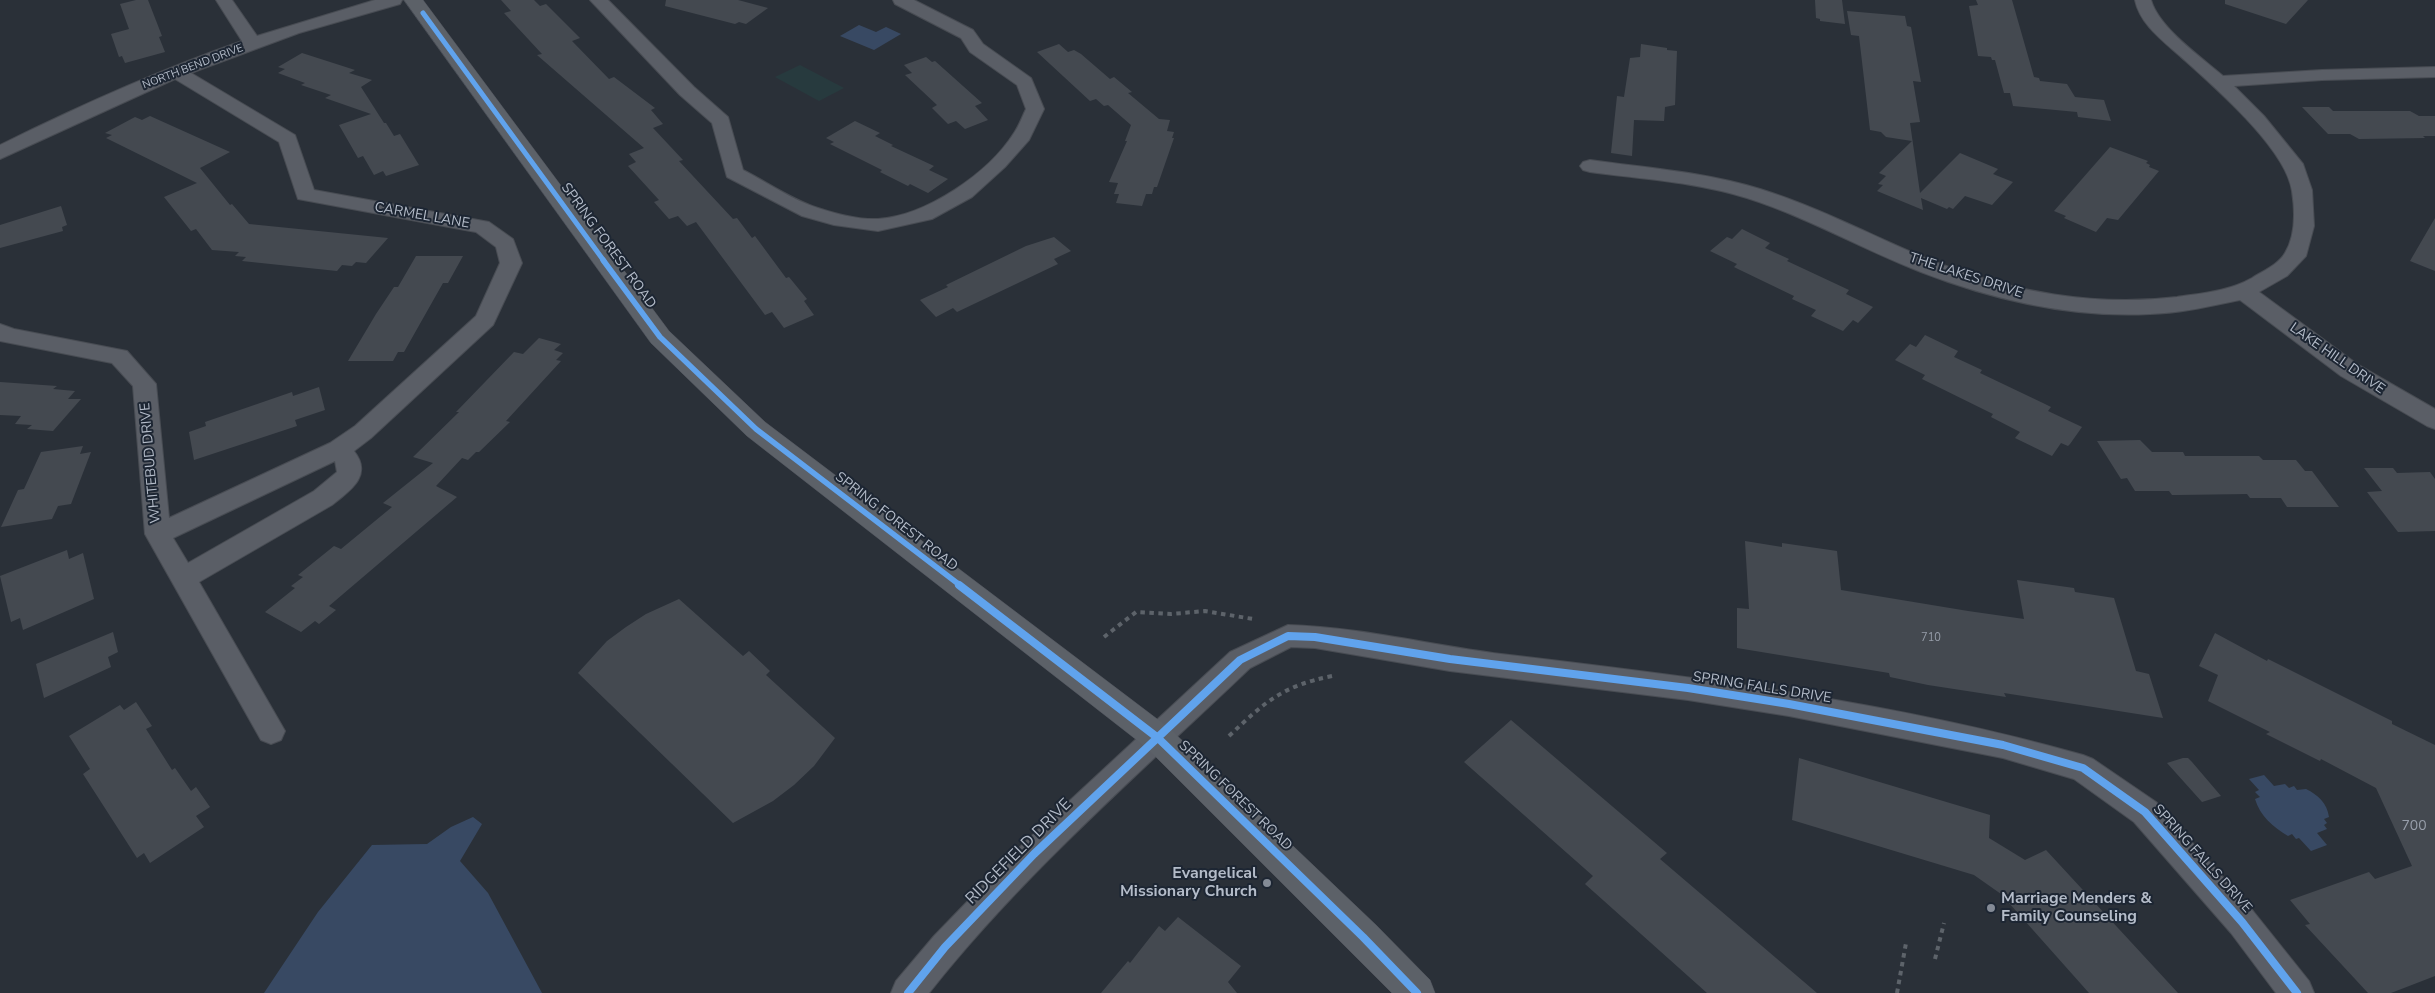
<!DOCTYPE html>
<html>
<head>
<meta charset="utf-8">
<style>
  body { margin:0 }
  canvas { display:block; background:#2a3038 }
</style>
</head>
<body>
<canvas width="2435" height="993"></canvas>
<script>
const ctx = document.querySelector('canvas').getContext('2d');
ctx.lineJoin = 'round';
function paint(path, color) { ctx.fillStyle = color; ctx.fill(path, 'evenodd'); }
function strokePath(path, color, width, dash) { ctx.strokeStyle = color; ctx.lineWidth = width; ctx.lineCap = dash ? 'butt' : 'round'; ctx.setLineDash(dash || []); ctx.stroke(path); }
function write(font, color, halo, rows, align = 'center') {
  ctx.font = font + ' "Nunito Sans",sans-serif'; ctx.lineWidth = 4; ctx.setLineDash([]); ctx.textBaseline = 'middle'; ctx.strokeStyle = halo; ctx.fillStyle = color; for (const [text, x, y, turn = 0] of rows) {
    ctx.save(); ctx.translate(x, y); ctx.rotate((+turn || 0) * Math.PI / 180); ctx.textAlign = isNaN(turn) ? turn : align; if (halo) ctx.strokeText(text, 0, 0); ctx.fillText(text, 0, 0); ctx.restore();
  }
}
const green = new Path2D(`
  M800,65L844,88L819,101L775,77Z`);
const water = new Path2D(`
  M859,25L876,32L886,27L901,34L874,50L840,36Z
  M2264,775L2274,786L2285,784L2289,788L2294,786L2297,790L2306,789C2318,795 2327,803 2329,817L2324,819L2327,823L2324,825L2327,829L2317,833L2327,845L2311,851L2299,838L2296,839L2292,834L2288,836C2273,827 2260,816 2255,799L2260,797L2255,792L2259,790L2249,779Z
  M473,817L482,824L460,861L488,893L542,993H264L318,912L372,845L427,844L451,827Z`);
const building = new Path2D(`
  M136,0H148L162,36L159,37L165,52L125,63L122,56L119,57L111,34L129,29L120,4Z
  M501,0H534L540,6L546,4L580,38L572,41L609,79L614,77L655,108L651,110L663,124L653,128L683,160L679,161L733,219L737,218L752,238L755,236L786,278L789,277L807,299L804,301L814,315L784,328L772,312L765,315L696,222L687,226L678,216L669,219L654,202L659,200L628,166L636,162L629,154L644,148L537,55L542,54L504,13L511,11Z
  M666,0H738L768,8L746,24L739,22L735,24L665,6Z
  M1815,0H1842L1845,24L1820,21V19L1816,18Z
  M1976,0H2012L2034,77L2039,78L2040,81L2067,84L2075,97L2104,100L2111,121L2078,117L2077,112L2013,106L2010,93H2004L1995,60H1992L1991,57L1978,56L1969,6L1978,5Z
  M2225,0H2308L2286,24L2225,4Z
  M1847,11L1905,16L1907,26L1911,27L1921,82L1913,81L1920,122L1910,123L1920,193L1960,153L1998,169L1993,174L2013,182L1992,205L1965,196L1953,209L1949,207L1947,209L1921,198L1923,210L1877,191L1883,185L1878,184L1886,176L1879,173L1912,141L1886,137L1881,132L1870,130L1859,36L1851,35Z
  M1059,44L1068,52L1074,50L1081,54L1110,79L1114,77L1132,92L1128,93L1159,119L1170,120L1167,131L1174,132L1172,138H1174L1157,187H1154L1152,194H1146L1142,206L1116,203L1119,194H1114L1118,183L1109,182L1127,141H1125L1131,125L1108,105L1104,106L1096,99L1090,101L1037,52Z
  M1641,44L1667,48V50L1677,51L1675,105L1665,107L1664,121L1634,120L1632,156L1611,153L1617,96L1624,97L1630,58L1640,57Z
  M302,53L355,70L349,73L372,80L361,87L384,123H386L394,136L400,134L419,165L386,176L383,171L374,175L363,156L358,158L339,125L371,114L325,98L331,95L301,85L305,83L278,73L285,69L278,67Z
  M926,57L932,62L935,61L982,103L975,106L988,120L965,129L956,121L948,124L932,108L937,105L905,75L912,73L904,65Z
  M2302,107H2329L2333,111H2410L2419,116H2435V136H2423L2425,138L2359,139L2350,134H2328Z
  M150,116L230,152L200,168L230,205L232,204L249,224L388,238L366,263L356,262L352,266L342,265L337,271L242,261L246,257L235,256L239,252L212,250L196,229L191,231L164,197L197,183L106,138L112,135L105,133L135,117L142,120Z
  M855,121L880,133L875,136L893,145L891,146L934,166L929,170L948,179L928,193L910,184L908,186L880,172L882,170L830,144L834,142L826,138Z
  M2110,147L2148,161L2146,163L2150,165L2149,167L2159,171L2118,220L2107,218L2096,232L2064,218L2066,216L2054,211Z
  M61,206L67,225L62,227L63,231L0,248V225Z
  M2435,218V271L2410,261Z
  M1742,229L1770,243L1765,248L1789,259L1787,261L1849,290L1846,294L1873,307L1858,323L1853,320L1843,331L1811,316L1816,310L1792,299L1794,296L1738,269L1734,267L1737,264L1710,251L1727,237L1732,239Z
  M1054,237L1071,251L1054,259L1058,264L957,312L953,308L936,317L920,300L948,287L946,285L1026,246Z
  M416,256H463L448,283H443L404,352H398L393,361H348L376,314L394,287H398Z
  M1925,335L1958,351L1954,357L1982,370L1980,373L2045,404L2051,407L2048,411L2082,427L2070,444L2068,446L2061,443L2052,456L2015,438L2020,432L1991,417L1993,414L1922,379L1925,375L1895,360L1910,344L1916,347Z
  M539,338L561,344L554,350L563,353L556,360L561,361L506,421L510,422L479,452H476L468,460L462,458L436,486L457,497L329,606L336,610L319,624L315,621L301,632L265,612L295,588L291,586L303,577L298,575L334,546L341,549L392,507L383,503L433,463L413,457L459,412H456L514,352L523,354Z
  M0,382L57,386L53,389L75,391L68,399H81L53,431L27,429L32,425L15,424L21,416L0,415Z
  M319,387L325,410L295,420L297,426L194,460L189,432L206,426L205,422L292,392L293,396Z
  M2140,440L2152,452H2183L2185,456H2259L2263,460H2296L2305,471H2312L2339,507H2287L2281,498H2250L2247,494L2177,495H2172L2169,491H2135L2127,478L2121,479L2097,441Z
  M83,446L80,454L91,452L71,504L58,506L52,519L1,527L18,490L24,489L41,452Z
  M2364,468H2393L2397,473L2430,472L2435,479V531L2398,532L2367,492L2382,491Z
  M1745,541L1782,547V543L1837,551L1841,590L1968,611L2024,619L2017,580L2074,588L2075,592L2114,598L2136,671L2149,674L2163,718L2004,693L2006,697L1928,685L1890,677L1889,673L1737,648V608L1749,609Z
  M67,550L69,559L83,553L94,599L23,630L20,618L11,622L0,576Z
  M679,599L743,656L749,651L770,671L766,675L835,738L814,766L794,785L773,801L733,823L578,673L607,641L626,627L646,614Z
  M113,632L118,652L108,657L111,667L44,698L36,664Z
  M2215,633L2267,661L2268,659L2392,721V724L2435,745V976L2391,993H2368L2305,925L2310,924L2290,900L2369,872L2375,879L2412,866L2376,788L2321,759L2320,761L2266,734L2270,732L2208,701L2218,675L2199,666Z
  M136,702L152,726L146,729L172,770L175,768L191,791L196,787L210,807L196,816L204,827L150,863L144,853L137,858L83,774L90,769L69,736L120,705L124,710Z
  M1511,720L1667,853L1660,859L1817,993H1707L1585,884L1593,876L1464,762Z
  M1799,758L1990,815L1989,838L2025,860L2046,850L2178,993H2089L2001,894L1974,875L1792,820Z
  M2183,758H2188L2192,762L2221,796L2202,802L2167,763Z
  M1178,917L1241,966L1228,982L1237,993H1101L1128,961L1130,963L1159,926L1165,931Z`);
const path = new Path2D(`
  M1104,637L1136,612L1171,614L1205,611L1253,619
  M1229,736C1265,702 1282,686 1332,676
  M1935,959L1944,923
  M1897,993L1906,943`);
const minor = new Path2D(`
  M216,0H232L257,36L375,0H402L400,4L299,33L191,73L295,135L314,190L489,222L513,239L522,263L493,325L371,438L354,451C373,475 351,490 332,505L199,582L285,731L281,740L271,744L261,740L145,534L133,386L112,363L0,341V324L14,329L127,351L156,384L169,518L330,443L355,426L476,316L500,263L496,247L476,232L298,199L279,142L175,79L0,159V145C79,106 159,70 242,41ZM335,461L337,472L314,491L188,563L173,538Z
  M590,0H608L694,87L728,117L743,170C767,182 792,200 818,208C836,214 860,220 878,219C926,216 989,173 1014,133C1019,126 1022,117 1026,109L1017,85L970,52L961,38L895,4L893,0H914L973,30L983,44L1031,78L1044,109L1029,140L1005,167L972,197L932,219L878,231L834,225L802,216L727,177L712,123L680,95Z
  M2135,0H2151C2159,28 2201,57 2223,76L2322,70L2435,67V77L2322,80L2234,86L2264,116L2303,164L2312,190L2314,226L2306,256L2287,276L2259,292L2357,364L2435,409V429L2427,426L2341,376L2240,300C2211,306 2181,313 2150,314C2073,318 1993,300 1921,272C1862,249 1807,217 1747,198C1696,182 1642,179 1590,172L1583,170L1580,166L1583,162L1590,160C1647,168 1705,172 1760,189C1821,208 1876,238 1935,262C2011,292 2096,307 2177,297C2203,293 2229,291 2252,278C2263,271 2279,264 2285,253C2296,235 2295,210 2292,191C2286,148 2212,85 2180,56C2162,40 2140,24 2135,0Z
  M1288,625C1359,627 1430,645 1501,654C1696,677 1893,701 2083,755L2093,759L2156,802L2253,911L2309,981L2314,993H2276L2231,933L2134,822L2074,779L2003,758L1789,716L1688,700L1450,671L1315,648L1291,647L1250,668C1140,773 1023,874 929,993H891L896,981L934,936L1023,844L1230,652Z`);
const major = new Path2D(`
  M404,0H423L669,331L765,422L1169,728L1376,925L1430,980L1435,993H1392L1147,748L747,436L651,343Z`);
const cyclewayFar2 = new Path2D(`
  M423,13L604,261`);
const cyclewayFar1 = new Path2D(`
  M603,260L660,337L756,429L961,586`);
const cycleway = new Path2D(`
  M959,585L1158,738L1363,937L1417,993
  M908,993L945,947L1034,854L1240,660L1288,636L1315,637L1450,659L1688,688L1789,704L2003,745L2083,768L2145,812L2242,922L2297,993`);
const markers = [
  [1267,883,5,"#848b96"],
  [1991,908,5,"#848b96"]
];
const farStreetnames = [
  ["NORTH BEND DRIVE",193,67,-21]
];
const numberNames = [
  ["710",1931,638]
];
const streetNames = [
  ["CARMEL LANE",422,216,10],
  ["SPRING FOREST ROAD",608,246,54],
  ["THE LAKES DRIVE",1966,276,18],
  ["LAKE HILL DRIVE",2337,359,35],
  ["WHITEBUD DRIVE",151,463,-95],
  ["SPRING FOREST ROAD",896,522,38],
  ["SPRING FALLS DRIVE",1762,688,9],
  ["SPRING FOREST ROAD",1235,796,44],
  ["SPRING FALLS DRIVE",2202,859,48]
];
const nearNumbernames = [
  ["700",2414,827]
];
const nearStreetnames = [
  ["RIDGEFIELD DRIVE",1019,852,-45]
];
const nearPoinames = [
  ["Evangelical",1257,874],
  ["Missionary Church",1257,892],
  ["Marriage Menders &",2001,899,"left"],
  ["Family Counseling",2001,917,"left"]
];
paint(green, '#273a3e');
paint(water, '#384963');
paint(building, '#444950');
strokePath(minor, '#484c53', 2);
strokePath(major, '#484c55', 1);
strokePath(path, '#5d636a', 4, [4.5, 4.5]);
paint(minor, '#5a5e66');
paint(major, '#5c6168');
strokePath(cyclewayFar2, '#60a3ed', 5);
strokePath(cyclewayFar1, '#60a3ed', 5.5);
strokePath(cycleway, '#60a3ed', 8);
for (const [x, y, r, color] of markers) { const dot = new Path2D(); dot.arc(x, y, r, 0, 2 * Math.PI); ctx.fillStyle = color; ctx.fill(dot); strokePath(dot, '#1d2633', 2); }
write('11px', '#b4bcc9', '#1d2633', farStreetnames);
write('11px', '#989fab', null, numberNames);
write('14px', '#b4bcc9', '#1d2633', streetNames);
write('14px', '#989fab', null, nearNumbernames);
write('16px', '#b4bcc9', '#1d2633', nearStreetnames);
write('bold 16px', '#b4bcc9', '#1d2633', nearPoinames, 'right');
</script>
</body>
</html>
